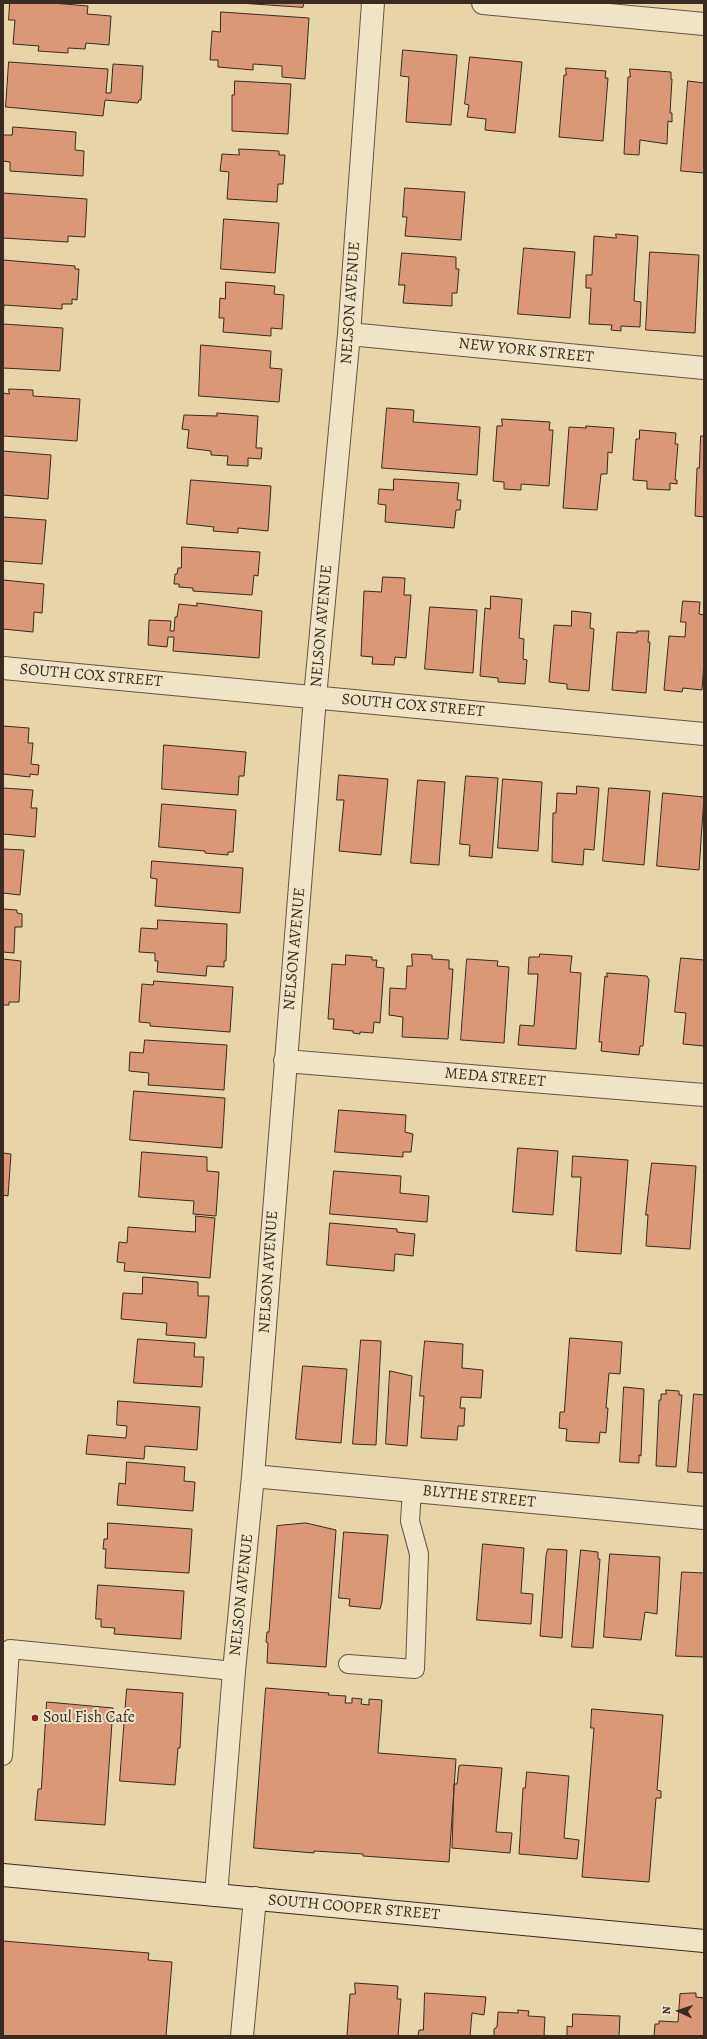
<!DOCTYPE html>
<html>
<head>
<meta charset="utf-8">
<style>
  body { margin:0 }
  #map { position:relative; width:707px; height:2039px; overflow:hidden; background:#e7d5a7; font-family:Alegreya,serif }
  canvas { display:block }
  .frame { position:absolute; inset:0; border:4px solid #3a2a1f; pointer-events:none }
  .north { position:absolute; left:659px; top:1991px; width:40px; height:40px; -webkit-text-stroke:3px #efe4c6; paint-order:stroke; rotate:273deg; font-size:11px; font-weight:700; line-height:16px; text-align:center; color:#3a2a1f }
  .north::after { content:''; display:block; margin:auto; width:14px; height:18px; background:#3a2a1f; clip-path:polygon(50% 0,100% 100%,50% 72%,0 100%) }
</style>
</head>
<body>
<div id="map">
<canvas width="707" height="2039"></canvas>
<div class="frame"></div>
<div class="north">N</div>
</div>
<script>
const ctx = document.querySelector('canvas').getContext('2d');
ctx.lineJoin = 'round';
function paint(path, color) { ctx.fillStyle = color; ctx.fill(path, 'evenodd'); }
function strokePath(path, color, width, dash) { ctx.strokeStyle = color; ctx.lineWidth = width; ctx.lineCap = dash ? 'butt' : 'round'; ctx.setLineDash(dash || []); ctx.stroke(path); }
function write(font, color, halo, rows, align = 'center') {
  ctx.font = font + ' Alegreya,serif'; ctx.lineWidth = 4; ctx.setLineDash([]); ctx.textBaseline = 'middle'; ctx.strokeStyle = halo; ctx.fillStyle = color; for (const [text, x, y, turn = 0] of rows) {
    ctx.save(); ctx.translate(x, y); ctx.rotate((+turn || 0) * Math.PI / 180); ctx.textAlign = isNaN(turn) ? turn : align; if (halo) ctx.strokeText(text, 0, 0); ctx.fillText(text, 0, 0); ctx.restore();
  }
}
const building = new Path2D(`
  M10,3H52L88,6L87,14L111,16L109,45L86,43L85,49L68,48V53L38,51L39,46L13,44L15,20H9Z
  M240,3H304L303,7Z
  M221,12L309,18L305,79L282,77V66L253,64V70L218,67V60H210L212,31L220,32Z
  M403,50L457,55L451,125L406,122L409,77L401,76Z
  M470,57L522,62L515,133L485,130L486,119L467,117L469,105L465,104Z
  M9,62L108,69L106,93H111L113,64L143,66L141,100H139L138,103L105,100L103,116L6,107Z
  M566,68L606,71L605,78H608L603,141L559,137L564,75H566Z
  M630,69L671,72V79H672L670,113H672V122L668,121L667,144L640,140L639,155L624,154L628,77H630Z
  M235,81L291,84L288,134L232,131V95H234Z
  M688,81L704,83V173L681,171Z
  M13,127L76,132L75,150L84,151L83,176L10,171V162L3,161V135H12Z
  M239,149L279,151V155H285L283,184H278L277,202L227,199L229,172L220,171L222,154L239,155Z
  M405,188L465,192L461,240L405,236L407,217H403Z
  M3,193L87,199L85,237L68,236V242L3,238Z
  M224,219L279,223L275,273L221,269Z
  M616,234L638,236L634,301L641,302L640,327L621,326V331L611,330L612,325L589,324L591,288H586V275H592L594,236L616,238Z
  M524,248L575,252L570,318L518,314Z
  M650,252L699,255L695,333L646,330Z
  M402,253L456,257V269H459L457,293H452V306L403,303L405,285H399Z
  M3,260L75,266V269H79L77,300L72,299V304H62V309L4,305L3,317Z
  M226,282L275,286L274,294L284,295L282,329L271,328V336L223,332L224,318H219L220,298L225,299Z
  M3,324L63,328L60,371L3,368Z
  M201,345L271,351L270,368L282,369L279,402L199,396Z
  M9,389L33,390V396L80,399L77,441L3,436V393L9,394Z
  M387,408L414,410L413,422L480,427L477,475L382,468Z
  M217,413L258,416L256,448H262L261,459L248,458V466L227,465L228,456L211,455V451L187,448L189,430L182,429L184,415L217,416Z
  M502,419L550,422L549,430H553L549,486L521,484V490L504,489V482L493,481L497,426H502Z
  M586,426L614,428L612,453L608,452L607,474H601L597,510L563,508L569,427L586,428Z
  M640,430L676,433L675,444H678L675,480H677V484L670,483V490L647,489V481L633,480L636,439H639Z
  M701,436H704V517L695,516L697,468H699Z
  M3,451L51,455L48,499L3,495Z
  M394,479L459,483L457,500H461L460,510H456L454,528L385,522L386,505L378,504L379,489L393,490Z
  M191,480L271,486L268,531L238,528V533L213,531L214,527L187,524Z
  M3,517L46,520L42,564L3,561Z
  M182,547L260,552L258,576L254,575L252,595L193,591V588L179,587V584H174L175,574H177L178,568H181Z
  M383,577L405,578L404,595H411L406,658L395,657L394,665L372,664L373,657L361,656L364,591L381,592Z
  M3,580L44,584L42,613L34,612L33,632L3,629Z
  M491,596L522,599L519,638L524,639L523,659L527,660L525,684L498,682V678L480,676L485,608L490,609Z
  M683,601L700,602L699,614L704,615V662L702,690L683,688L682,692L664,690L669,636L685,637L686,622H681Z
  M197,603L262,611L259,658L173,651L174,637H168L167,647L148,645L149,620L171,621L170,631H174L175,617H177L179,604L197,606Z
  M430,607L477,610L473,673L425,669Z
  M572,611L591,613L590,628L594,629L589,691L567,689V684L549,682L554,625L571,626Z
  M637,631H649L648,642H650L646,693L612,690L617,632L637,633Z
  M3,726L29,728L28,743H33L31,764L39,765L38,775L30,774V777L3,774Z
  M164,745L246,752L244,776H239L238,795L162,789Z
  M339,775L388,779L381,855L339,851L344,800H337Z
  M466,776L498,778L492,858L469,856L470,845L460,844Z
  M503,779L542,782L538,851L498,848Z
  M418,780L445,782L439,865L411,863Z
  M577,786L599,788L594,850L584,849L583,865L552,862L553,813H556L557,793L576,794Z
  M3,788L33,790L31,808H37L35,837L3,834Z
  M609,788L650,791L644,865L603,861Z
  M663,793L704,797L699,870L657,866Z
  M162,804L236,810L233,852H228V855L205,853V851L159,847Z
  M3,849L24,850L20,895L3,893Z
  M152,861L243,868L240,913L155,906L157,879L151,878Z
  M3,909L17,910V913L22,914V927H15L14,953L3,952Z
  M158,920L227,924L226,961H224V967L207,966L206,976L157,972L158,961H155V953L139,952L141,928L157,929Z
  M412,954L432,955V959L449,960V969H453L448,1039L402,1037L403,1017L389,1015L390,988L406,989L407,966H412Z
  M540,954L572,956L570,972L581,973L576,1049L518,1045L520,1025L534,1026L538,974H528L529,957H539Z
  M346,955L372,957V960H377L376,967L384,968L380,1023L374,1022L373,1033L360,1032V1034L353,1033V1031L333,1029L334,1019H328L332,964L345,965Z
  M681,958L704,960V1046L683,1044L686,1013L675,1012Z
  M3,959L21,961L19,1002H9V1005H3Z
  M467,959L498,961L497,966L509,967L504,1043L461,1040Z
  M607,973L647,976L649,980L643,1046H640L639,1055L601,1051L602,1042H599L605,976L607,977Z
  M154,981L233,987L230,1032L150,1026V1023L139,1022L142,984L153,985Z
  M145,1040L227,1045L224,1090L148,1085L149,1073L129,1071L130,1052L143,1053Z
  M134,1091L225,1098L222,1148L130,1140Z
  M339,1110L406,1115L405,1132L413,1134L411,1152H403V1157L335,1152Z
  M518,1148L558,1151L553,1215L513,1212Z
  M142,1152L207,1157V1171L219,1172L216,1216L193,1214L194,1201L139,1197Z
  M3,1153L11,1154L8,1196L3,1195Z
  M573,1156L628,1160L621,1254L576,1251L581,1177H572Z
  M652,1163L696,1166L690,1249L646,1246L648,1215H646Z
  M334,1171L401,1176L400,1193L429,1196L427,1222L330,1214Z
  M196,1216L215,1218L210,1278L124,1271L125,1263L117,1262L119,1242L127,1243L128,1227L195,1232Z
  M330,1223L397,1229V1232L415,1234L413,1256L395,1254L394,1271L327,1265Z
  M143,1277L198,1282V1296H209L206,1338L166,1335L167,1323L121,1319L123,1293L142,1294Z
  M570,1338L622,1342L620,1374L609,1373L606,1408H608L606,1433L600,1432L599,1443L566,1441L567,1429L559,1428L560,1412H564Z
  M138,1339L195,1343L194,1357H204L202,1387L134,1383Z
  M361,1340L381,1341L376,1445L353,1444Z
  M425,1341L463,1344L462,1368L483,1370L481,1398L461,1397L460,1408H465L464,1426H458L457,1440L421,1438L424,1396H420Z
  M303,1366L347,1369L341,1443L296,1439Z
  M390,1371L412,1376L407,1446L386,1444Z
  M624,1387L644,1389L641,1456L639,1455V1463L620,1462Z
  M666,1390L679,1391V1395H682L676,1467L656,1466L659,1400H661V1394H666Z
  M694,1394L704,1395V1473L688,1472Z
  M118,1401L200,1407L197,1450L145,1446L144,1459L86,1454L88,1435L126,1438L127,1426L117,1425Z
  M127,1462L185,1467L184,1481L195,1482L193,1511L117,1505L119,1483L125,1484Z
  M108,1523L192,1529L189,1573L105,1568L106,1549H103L104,1539H107Z
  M306,1523L336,1530L326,1667L267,1663L268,1643L266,1642L267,1632H269L277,1526Z
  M344,1532L388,1535L382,1602L380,1609L349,1606L350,1599L339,1598Z
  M483,1544L524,1548L521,1593L533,1594L531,1624L477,1620Z
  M548,1549L567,1550L562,1638L540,1636L546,1556Z
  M581,1550L598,1552V1559H600L593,1648L572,1647Z
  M610,1554L660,1557L657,1614L645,1612L641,1640L604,1637Z
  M682,1572L704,1573V1657L676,1656Z
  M98,1585L184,1591L181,1639L114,1634L115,1628L101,1627V1619H96Z
  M266,1688L329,1693L328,1695L346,1696L345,1703H352V1698L362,1699L361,1704L369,1705V1699L382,1700L378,1753L456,1759L449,1862L363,1856V1854L314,1851V1853L254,1848Z
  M127,1689L183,1693L180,1748H178L175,1785L120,1781Z
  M47,1702L113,1708L105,1825L35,1820L38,1789H41Z
  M592,1709L663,1715L657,1790L661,1791V1798H656L649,1882L582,1877L594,1728H591Z
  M462,1765L502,1768L496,1832L512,1833L510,1853L452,1848L454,1784H457L459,1766Z
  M527,1772L569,1776L564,1838L579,1840L577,1859L519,1854L523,1788H525Z
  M3,1941L149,1953L148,1960L172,1962L166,2036H3Z
  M355,1983L398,1986L397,1999H401L398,2036H347L350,1994H355Z
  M425,1993L486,1997L484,2015L472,2013L470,2036H418L419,2030H423Z
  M692,1993H696V1997L704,1998V2036H654L655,2024H659V2021L678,2022L680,1994Z
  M518,2010L529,2011L528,2016L545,2017L544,2035L549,2036H494V2029L497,2027L498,2012L518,2013Z
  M573,2014L620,2016L619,2036H567V2026L572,2027Z`);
const lane = new Path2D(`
  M348,1664L415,1669L419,1554L410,1521L412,1490
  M3,1756L10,1649L234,1671`);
const street = new Path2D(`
  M483,3L704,24
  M349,334L704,368
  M3,668L704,734
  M285,1061L704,1095
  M253,1476L704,1518
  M216,1895L234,1671L253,1476L315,697L349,334L373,3
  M242,2036L255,1898`);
const secondary = new Path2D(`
  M3,1875L704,1941`);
const markers = [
  [35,1718,4,"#8f2418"]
];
const streetNames = [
  ["NELSON AVENUE",351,303,-86],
  ["NEW YORK STREET",526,351,6],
  ["NELSON AVENUE",322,626,-85],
  ["SOUTH COX STREET",91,676,5],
  ["SOUTH COX STREET",413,706,5],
  ["NELSON AVENUE",295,949,-85],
  ["MEDA STREET",495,1078,5],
  ["NELSON AVENUE",269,1272,-86],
  ["BLYTHE STREET",479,1497,6],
  ["NELSON AVENUE",242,1595,-84],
  ["SOUTH COOPER STREET",354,1908,5]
];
const poiNames = [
  ["Soul Fish Cafe",43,1718]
];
paint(building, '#db9877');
strokePath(building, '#3a2a1f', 1);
strokePath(lane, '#655541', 20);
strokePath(street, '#655541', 24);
strokePath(secondary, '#3a2a1f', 24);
strokePath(lane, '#efe4c6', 18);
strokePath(street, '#efe4c6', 22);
strokePath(secondary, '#efe4c6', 22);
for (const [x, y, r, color] of markers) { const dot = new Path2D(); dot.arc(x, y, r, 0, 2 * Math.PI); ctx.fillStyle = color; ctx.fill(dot); strokePath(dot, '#efe4c6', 1.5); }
write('16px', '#3a2a1f', '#efe4c6', streetNames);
write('16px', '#3a2a1f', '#efe4c6', poiNames, 'left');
</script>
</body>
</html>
